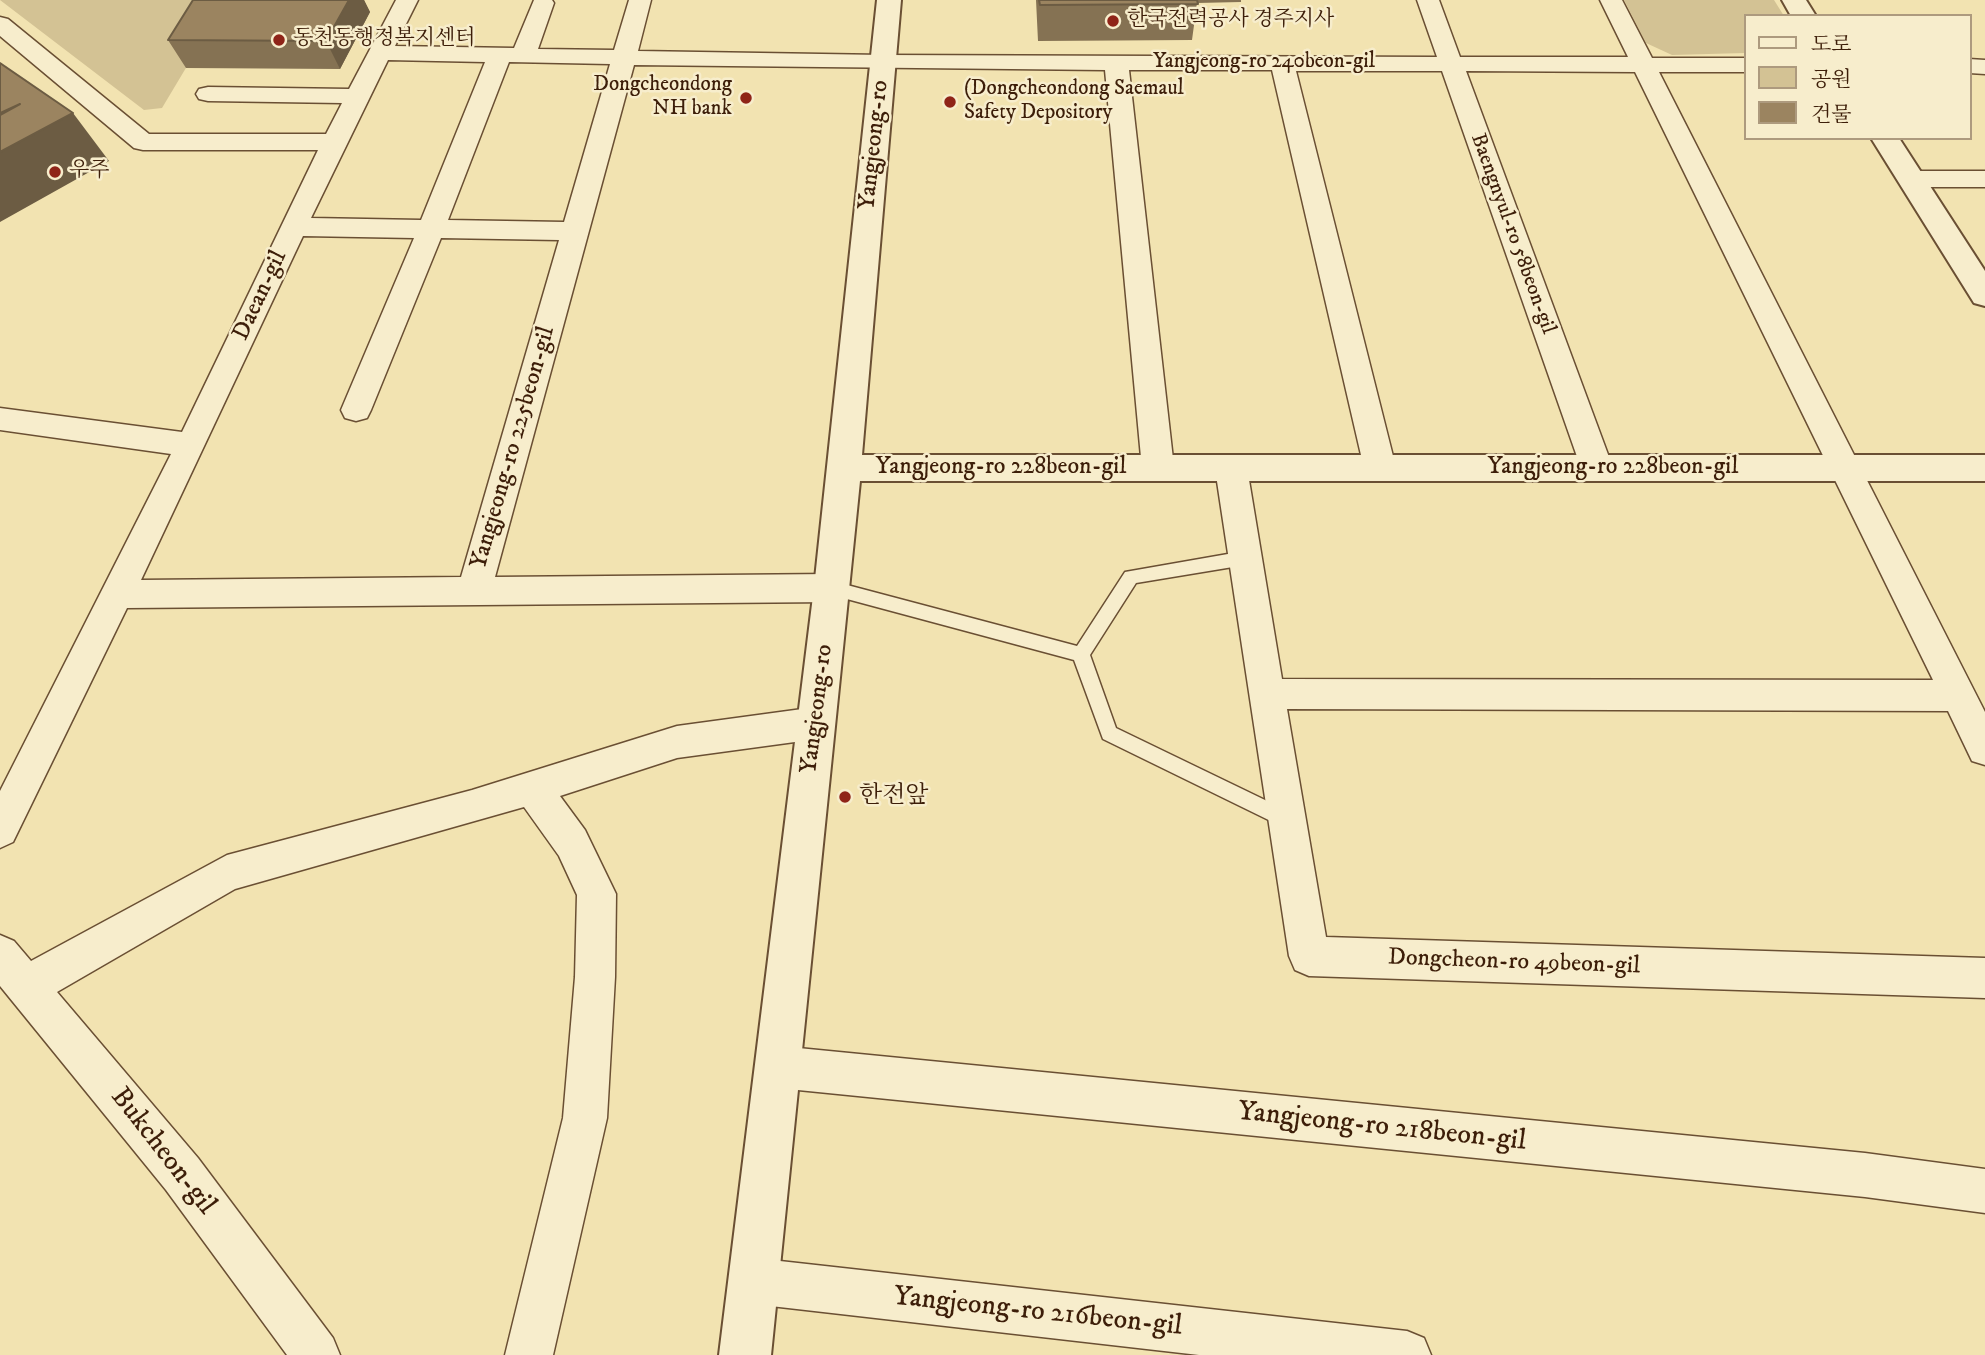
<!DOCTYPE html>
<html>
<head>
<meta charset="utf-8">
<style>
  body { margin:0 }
  #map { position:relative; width:1985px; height:1355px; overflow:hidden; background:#f2e3b1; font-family:"IM FELL DW Pica","Noto Serif KR",serif }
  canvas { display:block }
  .legend { position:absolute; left:1744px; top:14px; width:228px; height:126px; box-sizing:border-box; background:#f7edcc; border:2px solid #ad9a7e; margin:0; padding:9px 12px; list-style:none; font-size:21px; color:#3d1e09 }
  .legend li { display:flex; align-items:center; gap:14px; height:35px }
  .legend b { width:35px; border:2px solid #ad9a7e }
</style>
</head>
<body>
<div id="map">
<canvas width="1985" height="1355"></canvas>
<ul class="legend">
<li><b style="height:9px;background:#f7edcc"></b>도로</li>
<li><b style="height:19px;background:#d3c294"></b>공원</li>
<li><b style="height:19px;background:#9b8460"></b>건물</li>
</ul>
</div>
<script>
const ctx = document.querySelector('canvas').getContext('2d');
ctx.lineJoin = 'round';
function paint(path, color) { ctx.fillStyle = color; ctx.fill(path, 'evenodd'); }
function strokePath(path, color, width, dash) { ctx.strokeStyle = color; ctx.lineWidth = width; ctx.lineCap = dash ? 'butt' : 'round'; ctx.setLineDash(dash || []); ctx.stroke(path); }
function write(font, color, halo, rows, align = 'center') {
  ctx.font = font + ' "IM FELL DW Pica","Noto Serif KR",serif'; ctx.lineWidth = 5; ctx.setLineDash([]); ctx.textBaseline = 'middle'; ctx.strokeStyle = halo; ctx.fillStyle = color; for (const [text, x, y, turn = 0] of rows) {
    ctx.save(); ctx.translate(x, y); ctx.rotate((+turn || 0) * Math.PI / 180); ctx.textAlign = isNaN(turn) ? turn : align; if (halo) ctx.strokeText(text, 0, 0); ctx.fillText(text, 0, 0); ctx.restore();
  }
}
const green = new Path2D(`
  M0,0H206L223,6L162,108L144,110Z
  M1624,0H1774L1784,16H1745V53L1672,55L1646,43Z`);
const service = new Path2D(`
  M1245,551L1251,553L1253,558L1251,563L1245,565L1136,583L1090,655L1116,728L1294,814L1296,820L1294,826L1287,829L1103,739L1074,660L832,595L826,593L824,588L826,583L832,581L1077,646L1125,572Z`);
const minor = new Path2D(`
  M396,0H418L395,46L514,48L534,0H552L554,3L538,49L614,50L629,0H651L638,51L883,55L1437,57L1417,0H1439L1460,57H1628L1600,0H1622L1652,58H1745V72H1659L1985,712V765L1972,761L1948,711L1287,709L1326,937L1985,958V998L1309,976L1295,970L1289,956L1215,468L1220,460L1231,456L1242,460L1247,468L1282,679L1933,680L1635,72L1466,71L1613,468L1608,476L1597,480L1586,476L1581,468L1442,71H1296L1396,468L1391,476L1380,480L1369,476L1364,468L1272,70H1129L1174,468L1169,476L1158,480L1147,476L1142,468L1105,70L634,65L495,577L832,574L844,578L849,588L844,598L832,602L127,608L13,842L0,848V791L171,454L0,430V408L182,432L318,150H143L134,148L0,36V17L8,19L149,134H326L342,103L208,101L199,99L196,94L199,89L208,87L349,89ZM388,60L485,62L421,220L311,218ZM509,62L610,64L564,222L448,220ZM303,236L414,238L341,410L345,418L356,421L367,418L371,410L441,238L559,240L461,577L141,580Z
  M1969,59L1985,60V74L1969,73Z
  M1911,171H1985V187H1911L1902,185L1898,179L1902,173Z
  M817,707L830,712L835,723L830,734L817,739L677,758L560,796L585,830L616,894L615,977L607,1118L553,1355H505L563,1118L575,977L577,895L559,856L524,807L235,889L57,992L198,1158L333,1338L340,1355H287L166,1190L0,986V935L14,941L31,961L227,855L472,790L677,726Z
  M778,1046L1865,1153L1985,1169V1213L1865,1197L778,1088L763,1082L757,1067L763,1052Z
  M753,1258L1407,1331L1424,1338L1431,1355H1199L753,1304L737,1297L730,1281L737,1265Z`);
const tertiary = new Path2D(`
  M877,0H901L862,455H1985V481H860L771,1355H719L814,588Z
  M1782,0H1806L1816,16H1791Z
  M1871,138H1899L1985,271V306L1974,303Z`);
const wall = new Path2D(`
  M193,0H364L370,12L340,69L186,68L168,40Z
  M1036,0H1241V2L1197,3L1192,40L1038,41Z`);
const shadedWall = new Path2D(`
  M349,0H364L370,12L340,69L326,41Z
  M20,104L73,113L109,161L0,222V113Z`);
const building = new Path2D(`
  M193,0H349L326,41L168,40Z
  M1039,0H1197L1198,4L1040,5Z
  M0,63L73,113L0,152V115L20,104L0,113Z`);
const markers = [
  [1113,21,7,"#8f2418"],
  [279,40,7,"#8f2418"],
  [746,98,7,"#8f2418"],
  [950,102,7,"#8f2418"],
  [55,172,7,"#8f2418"],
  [845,797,7,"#8f2418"]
];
const farPoinames = [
  ["한국전력공사 경주지사",1127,21],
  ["동천동행정복지센터",293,40],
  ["Dongcheondong",732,86,"right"],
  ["NH bank",732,110,"right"],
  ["(Dongcheondong Saemaul",964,90],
  ["Safety Depository",964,114],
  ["우주",69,172]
];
const farStreetnames = [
  ["Yangjeong-ro 240beon-gil",1264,63],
  ["Baengnyul-ro 58beon-gil",1512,234,70]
];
const streetNames = [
  ["Yangjeong-ro",875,145,-84],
  ["Daean-gil",261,296,-65],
  ["Yangjeong-ro 225beon-gil",514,448,-74],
  ["Yangjeong-ro 228beon-gil",1001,468],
  ["Yangjeong-ro 228beon-gil",1613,468],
  ["Yangjeong-ro",818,709,-83],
  ["Dongcheon-ro 49beon-gil",1514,963,2]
];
const poiNames = [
  ["한전앞",859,797]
];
const nearStreetnames = [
  ["Yangjeong-ro 218beon-gil",1382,1128,6],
  ["Bukcheon-gil",162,1152,52],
  ["Yangjeong-ro 216beon-gil",1038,1313,6]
];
paint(green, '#d3c294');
strokePath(service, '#6a4f33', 3);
strokePath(minor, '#6a4f33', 3);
strokePath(tertiary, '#6a4f33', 4);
paint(service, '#f7edcc');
paint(minor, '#f7edcc');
paint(tertiary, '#f7edcc');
paint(wall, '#857253');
paint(shadedWall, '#6c5c43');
paint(building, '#9b8460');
strokePath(building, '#6c5c43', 2);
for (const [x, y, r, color] of markers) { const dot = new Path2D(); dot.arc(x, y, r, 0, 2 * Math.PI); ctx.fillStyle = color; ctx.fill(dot); strokePath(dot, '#f7edcc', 2.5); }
write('21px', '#3d1e09', '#f7edcc', farPoinames, 'left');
write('21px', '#3d1e09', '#f7edcc', farStreetnames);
write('24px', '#3d1e09', '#f7edcc', streetNames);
write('24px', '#3d1e09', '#f7edcc', poiNames, 'left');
write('28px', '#3d1e09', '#f7edcc', nearStreetnames);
</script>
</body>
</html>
